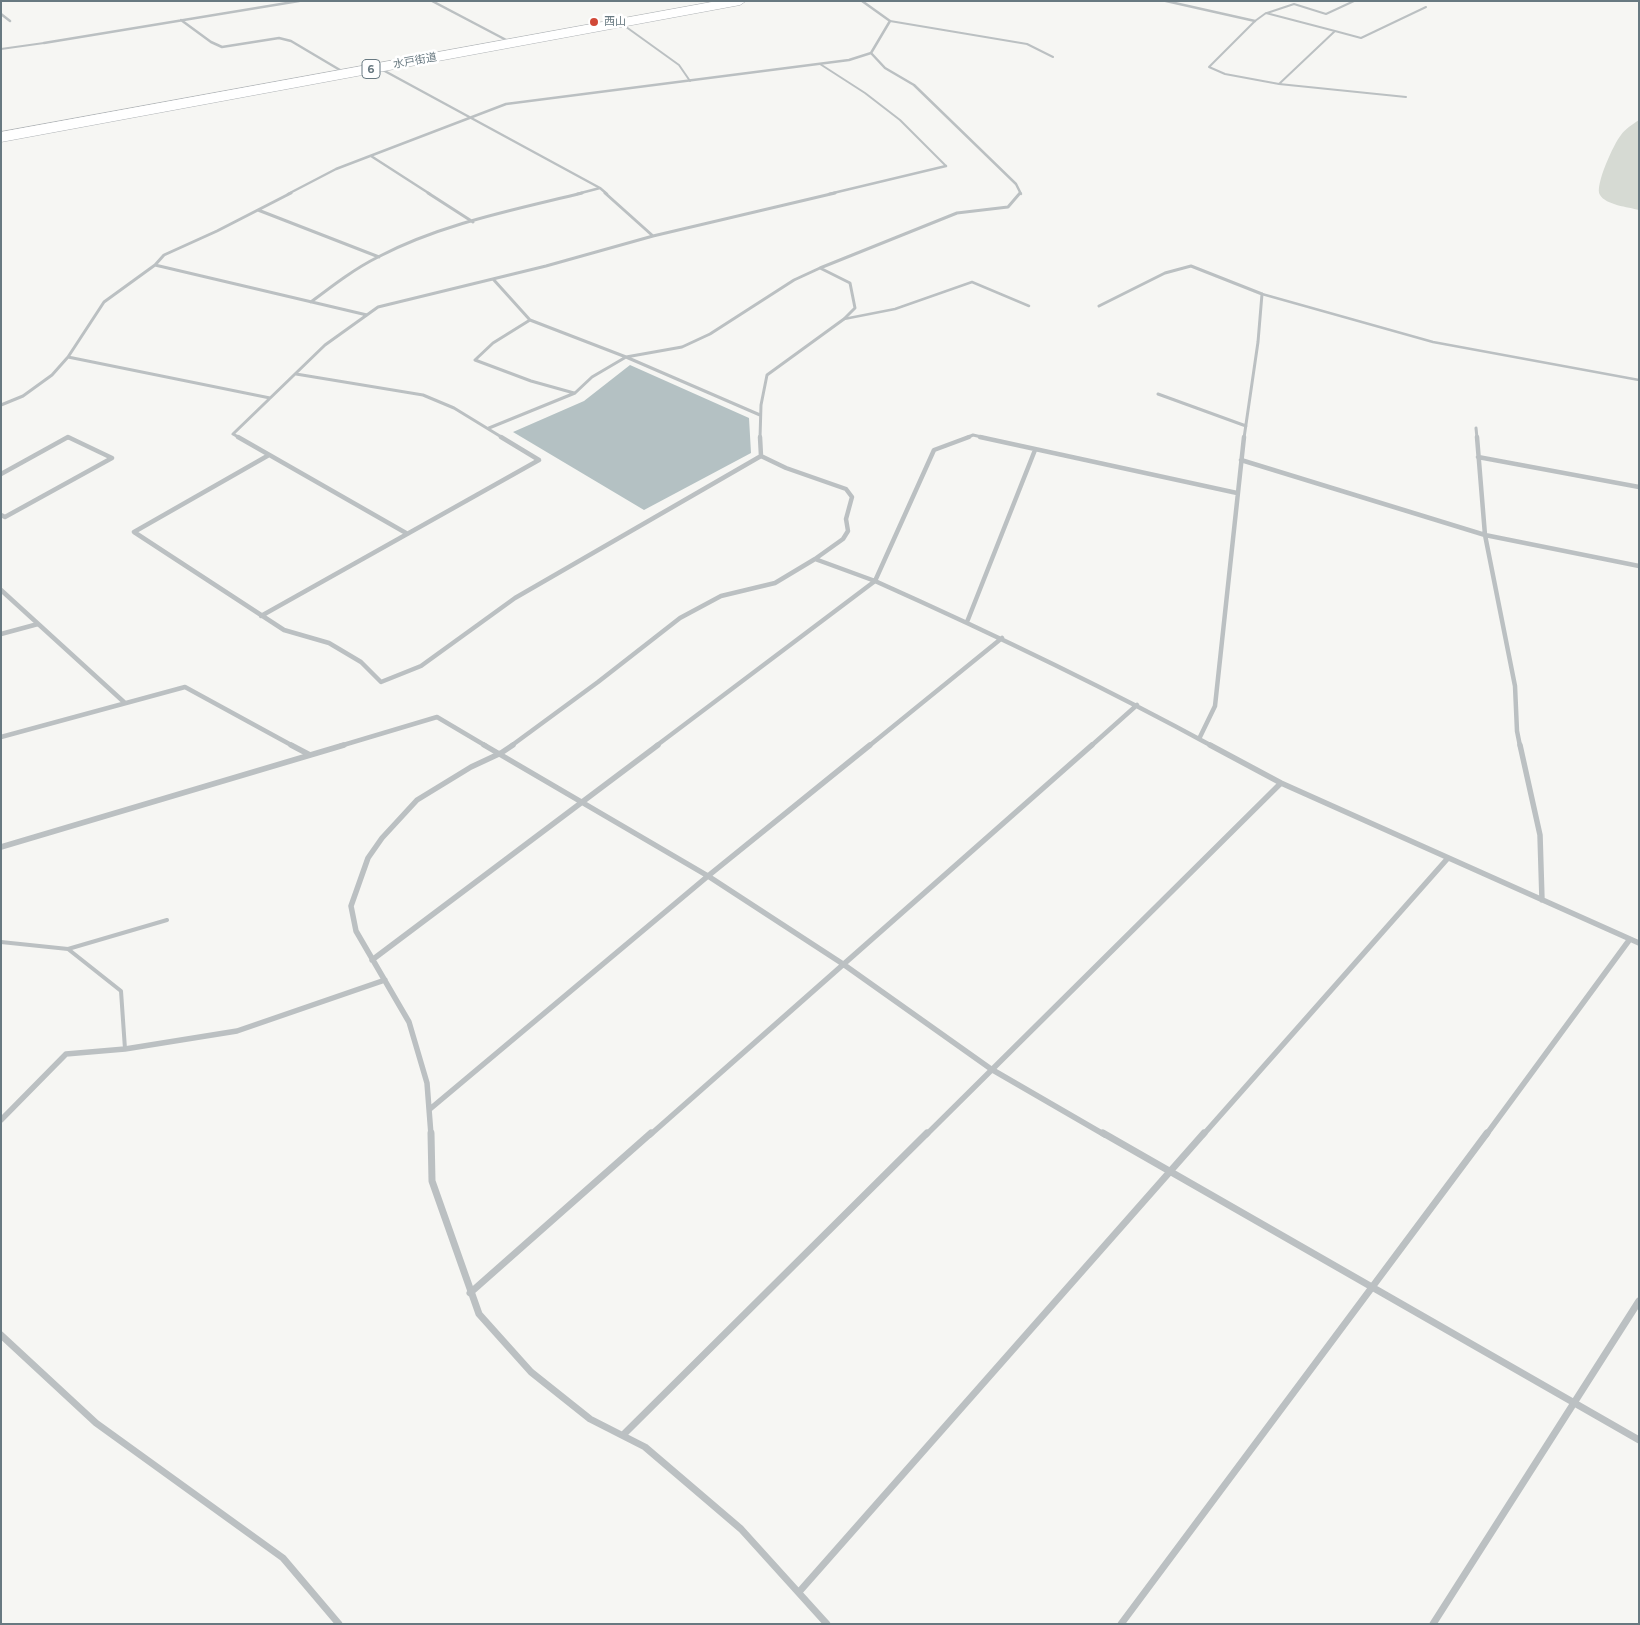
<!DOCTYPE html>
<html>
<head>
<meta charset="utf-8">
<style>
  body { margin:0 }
  #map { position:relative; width:1640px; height:1625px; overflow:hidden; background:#f6f6f3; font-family:Figtree,sans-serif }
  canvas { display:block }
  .frame { position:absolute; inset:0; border:2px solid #687981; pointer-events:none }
</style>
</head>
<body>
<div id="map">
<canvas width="1640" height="1625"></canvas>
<div class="frame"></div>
</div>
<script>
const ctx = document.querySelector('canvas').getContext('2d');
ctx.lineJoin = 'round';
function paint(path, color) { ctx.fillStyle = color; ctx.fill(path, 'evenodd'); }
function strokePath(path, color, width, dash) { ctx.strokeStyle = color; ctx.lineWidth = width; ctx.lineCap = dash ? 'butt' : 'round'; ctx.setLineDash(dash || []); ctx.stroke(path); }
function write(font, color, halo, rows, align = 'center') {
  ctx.font = font + ' Figtree,"Noto Sans JP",sans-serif'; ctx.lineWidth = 5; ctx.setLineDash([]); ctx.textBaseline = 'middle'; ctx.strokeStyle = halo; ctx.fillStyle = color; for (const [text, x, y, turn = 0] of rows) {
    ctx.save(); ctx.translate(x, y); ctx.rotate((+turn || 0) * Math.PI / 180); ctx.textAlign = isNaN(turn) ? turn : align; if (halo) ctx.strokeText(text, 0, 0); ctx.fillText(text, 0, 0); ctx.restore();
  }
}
const green = new Path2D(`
  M1639,120V210C1628,207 1606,205 1600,195C1594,187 1614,143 1621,135C1625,129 1633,124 1639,120Z`);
const water = new Path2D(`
  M630,365L749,418L751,453L644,510L513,432L584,401Z`);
const laneFar2 = new Path2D(`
  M1266,13L1335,31L1279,84L1225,74L1209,67L1255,21Z
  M1267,13L1294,4L1326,14L1354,1
  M890,21L1027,44L1053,57
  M622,24L679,65L690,81
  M1335,31L1361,38L1426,7
  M1,49L44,43
  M820,64L865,93L900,120L946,166
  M1279,84L1406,97`);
const laneFar1 = new Path2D(`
  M1262,294L1433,342L1639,380
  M844,319L895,309L972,282L1029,306`);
const lane = new Path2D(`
  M1,942L68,949L121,991L125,1049
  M68,949L167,920`);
const streetFar4 = new Path2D(`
  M432,1L510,42
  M1166,1L1255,21
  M1,14L10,21
  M181,20L211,42L222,47L279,38L291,41L345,73
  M44,43L299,1
  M871,53L885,68L914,85L1016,184L1021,194
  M381,69L600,188L607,194
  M371,156L430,194
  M288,194L336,169L506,104L849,60L871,53L890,21L862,1
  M577,194L600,188
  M829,194L946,166`);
const streetFar3 = new Path2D(`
  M428,193L473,222
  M605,193L653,236
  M258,210L379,257
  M155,265L367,315
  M493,279L530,320L626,357L760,415
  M311,302C332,286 354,269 378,257C441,224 513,210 582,193
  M1099,306L1165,273L1191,266L1262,294L1258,342L1244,438
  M530,320L493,343L475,360L531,381L574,393
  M68,357L270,398
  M296,374L423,395L454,408L503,438
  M1158,394L1246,426
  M1,405L23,396L52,375L68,357L104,302L155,265L164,255L217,231L291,193
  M489,428L575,393L592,377L626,357L682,347L710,334L794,280L820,268L957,213L1008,207L1020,193
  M1476,428L1477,438
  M67,438H70
  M240,438L233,434L325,345L378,307L546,266L653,236L835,193
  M760,438L761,405L767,375L844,319L855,308L850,283L820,268
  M966,438L973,435L986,438`);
const streetFar2 = new Path2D(`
  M238,437L406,533
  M969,437L934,450L875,581C989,632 1102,686 1212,746
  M980,437L1237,493
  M1477,437L1485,535L1515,686L1517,731L1520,746
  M269,455L134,532L284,630L329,643L361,662L381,682L421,666L515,598L761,456
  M1478,457L1639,487
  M1241,460L1485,535L1639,566
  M1,474L68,437L112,458L5,517L1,515
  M1,590L125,703
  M261,616L539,460L501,437
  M967,622L1035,450
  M1,634L38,624
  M1,737L185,687L293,746
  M1199,739L1215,706L1244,437
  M340,746L437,717L486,746
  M511,746L598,682L680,618L721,596L775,583L815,559L843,539L848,531L846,519L852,497L846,489L786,468L761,456L760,437
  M656,746L875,581L815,559
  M869,746L1002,638
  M1091,746L1137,705`);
const streetFar1 = new Path2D(`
  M291,745L310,755
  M484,745L708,876L843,964L991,1069L1105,1135
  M1210,745L1281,783L1639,943
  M1520,745L1540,835L1542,900
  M1,847L344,745
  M372,960L658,745
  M430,1109L708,876L870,745
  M1,1120L66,1054L125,1049L237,1031L385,980
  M431,1135L427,1083L409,1022L356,931L351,906L368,858L382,838L417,800L471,767L501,753L513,745
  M650,1135L1092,745
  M926,1135L1281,783
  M1203,1135L1448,858
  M1486,1135L1630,939`);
const street = new Path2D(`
  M431,1133L432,1181L479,1314L531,1372L590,1419L645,1447L741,1529L827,1624
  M1103,1133L1639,1440
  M470,1293L651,1133
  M1,1335L96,1423L283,1558L339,1624
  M623,1435L927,1133
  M799,1592L1204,1133
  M1121,1624L1487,1133
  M1433,1624L1639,1301`);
const highway = new Path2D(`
  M717,1H746L740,5L1,142V132Z`);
const markers = [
  [594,22,5,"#d14938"]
];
const farPoinames = [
  ["西山",604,22]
];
const farStreetnames = [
  ["水戸街道",415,61,-10]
];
const shields = [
  [371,69,18]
];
const shieldNames = [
  ["6",371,69]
];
paint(green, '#d6dad3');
paint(water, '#b4c1c3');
strokePath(highway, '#afb3b6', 1);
strokePath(laneFar2, '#bbc0c2', 2);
strokePath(laneFar1, '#bbc0c2', 2.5);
strokePath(lane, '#bbc0c2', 4);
strokePath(streetFar4, '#bbc0c2', 2.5);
strokePath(streetFar3, '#bbc0c2', 3);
strokePath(streetFar2, '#bbc0c2', 4.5);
strokePath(streetFar1, '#bbc0c2', 5.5);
strokePath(street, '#bbc0c2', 7);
paint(highway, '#fff');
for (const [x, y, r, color] of markers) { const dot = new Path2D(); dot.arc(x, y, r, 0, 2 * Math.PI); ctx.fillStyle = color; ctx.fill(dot); strokePath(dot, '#fff', 2); }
write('11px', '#687981', '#fff', farPoinames, 'left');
write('11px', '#687981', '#fff', farStreetnames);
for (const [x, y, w] of shields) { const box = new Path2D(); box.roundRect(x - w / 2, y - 9.5, w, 19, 4); ctx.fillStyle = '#fff'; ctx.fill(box); strokePath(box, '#687981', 1); }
write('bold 12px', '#687981', null, shieldNames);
</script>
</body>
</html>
